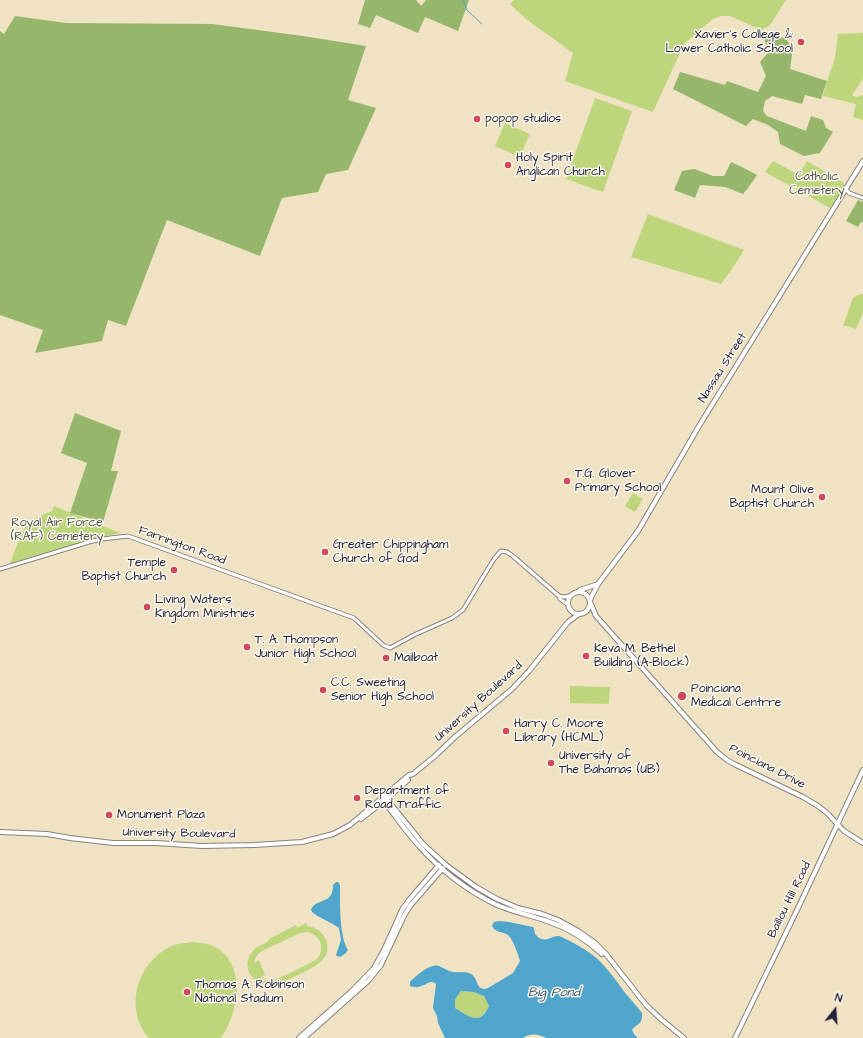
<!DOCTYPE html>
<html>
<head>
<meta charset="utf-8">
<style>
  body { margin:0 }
  #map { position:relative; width:863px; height:1038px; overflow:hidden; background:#efe3c4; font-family:"Architects Daughter",sans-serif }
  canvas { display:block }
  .north { position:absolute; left:815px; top:990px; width:40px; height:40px; -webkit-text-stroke:3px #fbf7ec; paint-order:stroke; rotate:17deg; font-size:11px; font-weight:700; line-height:16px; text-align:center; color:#22223b }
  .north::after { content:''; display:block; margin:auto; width:14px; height:18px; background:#22223b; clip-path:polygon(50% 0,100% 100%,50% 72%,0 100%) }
</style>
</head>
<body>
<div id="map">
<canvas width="863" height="1038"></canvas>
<div class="north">N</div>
</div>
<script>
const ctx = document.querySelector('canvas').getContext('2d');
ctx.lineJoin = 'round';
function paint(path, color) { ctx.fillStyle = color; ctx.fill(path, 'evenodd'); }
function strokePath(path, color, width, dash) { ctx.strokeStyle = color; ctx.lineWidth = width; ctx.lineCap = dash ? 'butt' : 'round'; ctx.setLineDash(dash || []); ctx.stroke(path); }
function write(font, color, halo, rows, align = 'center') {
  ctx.font = font + ' "Architects Daughter",sans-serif'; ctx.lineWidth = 3; ctx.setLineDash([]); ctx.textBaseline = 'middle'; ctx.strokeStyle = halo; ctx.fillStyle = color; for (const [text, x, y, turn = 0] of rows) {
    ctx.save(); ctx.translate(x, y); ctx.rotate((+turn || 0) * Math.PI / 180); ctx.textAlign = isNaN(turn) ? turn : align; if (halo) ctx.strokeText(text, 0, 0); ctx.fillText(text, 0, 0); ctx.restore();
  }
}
const green = new Path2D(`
  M514,0H786L770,25L762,30L730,16H721L713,19L684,44L653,112L565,81L573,53L526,19L510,4Z
  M863,32V79L852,95L856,97L863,95V120L853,117L856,104L823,96L827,81L835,58L838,34L862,33Z
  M595,98L632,111L603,192L566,179Z
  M505,123L530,134L520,157L495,146Z
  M773,161L799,175L807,161L844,183L845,186L830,208L765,172Z
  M648,214L744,250L734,266L721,284L631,257Z
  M860,294H863V313L856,329L848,326H843L853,298Z
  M633,493L643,499L635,512L625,506Z
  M54,506L120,533L89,540L10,564C14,554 21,530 29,523C35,517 45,514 52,511Z
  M570,686L610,687L609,704L570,703Z
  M306,923L307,926C315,927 321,931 325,938C335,958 314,967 300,974C292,978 284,981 277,985C256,990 238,968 253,951C257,946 264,944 269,941V939L296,925L297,928ZM308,932C320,935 326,949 317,959C313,962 277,980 272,980C267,981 264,980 260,977L265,975L259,960L254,963C255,958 257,954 262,951L300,933Z
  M194,942C202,943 210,944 217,948C247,967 238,1014 221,1038H149C124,1010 136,963 170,947C177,943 186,943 194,942Z
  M461,991L474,992L484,996L489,1006C479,1026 470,1017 455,1008V998Z`);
const forest = new Path2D(`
  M365,0H416L421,6L426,0H469L458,31L425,17L418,33L376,15L370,28L358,24Z
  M15,16L66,23L212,24L303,36L366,46L348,100L376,108L348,170L326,174L318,192L282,198L260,256L167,220L126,326L108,320L102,341L35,353L43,330L0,315V31L4,34Z
  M761,35L785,38L793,48L790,69L827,81L821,99L805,95L802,104L772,96L765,101L763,111L767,116L806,131L811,116L823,120L826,128L833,132L820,153L804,156L780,144L778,132L768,125L753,119L746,126L673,89L680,72L725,85L727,81L758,92L766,76L760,62L770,50Z
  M731,162L744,168L757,175L748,188L743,194L725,187L700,185L695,198L674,190L682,171L694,169L713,176H724Z
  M858,200L863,202V223L861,222L858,227L846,221Z
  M75,413L121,431L111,471H118L103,522L70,513L87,463L61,453Z`);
const water = new Path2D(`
  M336,882H338L340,885C340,901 339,936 348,950L346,953L340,957L337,956L336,955L341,940L339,928C331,922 321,919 313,913L311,910C316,897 333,906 333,885Z
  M499,921L509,922L533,927C535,929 534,933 536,935C545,945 551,935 559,936C565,938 581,947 587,951C604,962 614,978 626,994C631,1000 637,1006 642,1013C643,1025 637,1023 632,1030L634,1034L637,1037V1038H546C538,1034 531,1033 523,1038H445L438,1023L437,1016L433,1008L436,984C430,979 427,985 421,986C417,988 414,987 410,986V982C416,976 430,963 439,966C444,968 448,971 453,972C459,973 466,971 471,974C479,978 475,992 488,988L513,973L520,961C518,954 513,939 508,935C502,931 495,933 492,926L494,922ZM461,991L474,992L484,996L489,1006C480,1026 470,1017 455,1008V999Z`);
const stream = new Path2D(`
  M463,0L467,10L482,24`);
const minor = new Path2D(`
  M846,189L849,193L863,198
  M0,569L89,542L102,539L128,536L354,618L383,645L390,648L414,635L452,618L463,610L494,559L501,551L507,552L514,557L559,596L560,599L567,604
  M559,596L565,597L569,596`);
const major = new Path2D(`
  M580,590L598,584
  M568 603a11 11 0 1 1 22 0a11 11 0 1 1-22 0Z
  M590,600L598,584L638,531L699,426L863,161
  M590,602L596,616L717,752L727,760L736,765L803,797L818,806L827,813L844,831L863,843
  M385,797L423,844L446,865L476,887L497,899L518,908L542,914L558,920L578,931L595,943L606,954L646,1005L662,1020L684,1038
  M382,799C395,815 406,832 420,847C439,869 468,891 495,904C512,912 530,915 547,921C568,928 586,939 602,954
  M361,819L384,801L408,780
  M0,832L47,834L70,838L113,843H156L202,846L254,845L302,842L333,834L350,825L409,775L413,774L435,756L455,737L512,689L529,671L568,622L579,614
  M299,1038L353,990L374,968L384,950L402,910L409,900L439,865
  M304,1038L369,980L381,965L404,916L410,906L443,868
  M735,1038L798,908L863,770`);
const markers = [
  [801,42,4,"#d1495b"],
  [477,119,4,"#d1495b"],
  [508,165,4,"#d1495b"],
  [567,481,4,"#d1495b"],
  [822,497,4,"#d1495b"],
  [325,552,4,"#d1495b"],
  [174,570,4,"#d1495b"],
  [147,607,4,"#d1495b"],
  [247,647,4,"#d1495b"],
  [586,656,4,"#d1495b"],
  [386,658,4,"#d1495b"],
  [323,690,4,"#d1495b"],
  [682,696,5,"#d1495b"],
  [506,731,4,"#d1495b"],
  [551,763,4,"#d1495b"],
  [357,798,4,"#d1495b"],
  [109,815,4,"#d1495b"],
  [187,992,4,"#d1495b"]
];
const poiNames = [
  ["Xavier's College &",793,35,"right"],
  ["Lower Catholic School",793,49,"right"],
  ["popop studios",485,119],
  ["Holy Spirit",516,158],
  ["Anglican Church",516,172],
  ["T.G. Glover",575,474],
  ["Primary School",575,488],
  ["Mount Olive",814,490,"right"],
  ["Baptist Church",814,504,"right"],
  ["Greater Chippingham",333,545],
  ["Church of God",333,559],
  ["Temple",166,563,"right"],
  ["Baptist Church",166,577,"right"],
  ["Living Waters",155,600],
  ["Kingdom Ministries",155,614],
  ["T. A. Thompson",255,640],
  ["Junior High School",255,654],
  ["Keva M. Bethel",594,649],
  ["Building (A-Block)",594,663],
  ["Mailboat",394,658],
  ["C.C. Sweeting",331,683],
  ["Senior High School",331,697],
  ["Poinciana",691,689],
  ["Medical Centrre",691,703],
  ["Harry C. Moore",514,724],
  ["Library (HCML)",514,738],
  ["University of",559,756],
  ["The Bahamas (UB)",559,770],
  ["Department of",365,791],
  ["Road Traffic",365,805],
  ["Monument Plaza",117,815],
  ["Thomas A. Robinson",195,985],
  ["National Stadium",195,999]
];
const parkNames = [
  ["Catholic",817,177],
  ["Cemetery",817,191],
  ["Royal Air Force",57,523],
  ["(RAF) Cemetery",57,537]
];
const streetNames = [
  ["Nassau Street",723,368,-58],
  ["Farrington Road",182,546,20],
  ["University Boulevard",479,702,-42],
  ["Poinciana Drive",767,767,27],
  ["University Boulevard",179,834,1],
  ["Baillou Hill Road",790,900,-64]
];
const waterNames = [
  ["Big Pond",554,993]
];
paint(green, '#bdd67b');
paint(forest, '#96b76b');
paint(water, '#50a5cc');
strokePath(stream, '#50a5cc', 1);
strokePath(minor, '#888280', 5);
strokePath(major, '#888280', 6);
strokePath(minor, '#fff', 3);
strokePath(major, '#fff', 4);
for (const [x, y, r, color] of markers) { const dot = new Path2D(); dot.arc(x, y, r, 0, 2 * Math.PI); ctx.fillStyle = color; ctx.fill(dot); strokePath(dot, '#fbf7ec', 1.5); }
write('12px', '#22223b', '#fbf7ec', poiNames, 'left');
write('12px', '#50584e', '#fbf7ec', parkNames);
write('12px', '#22223b', '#fbf7ec', streetNames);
write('italic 13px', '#345675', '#fbf7ec', waterNames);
</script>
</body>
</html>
